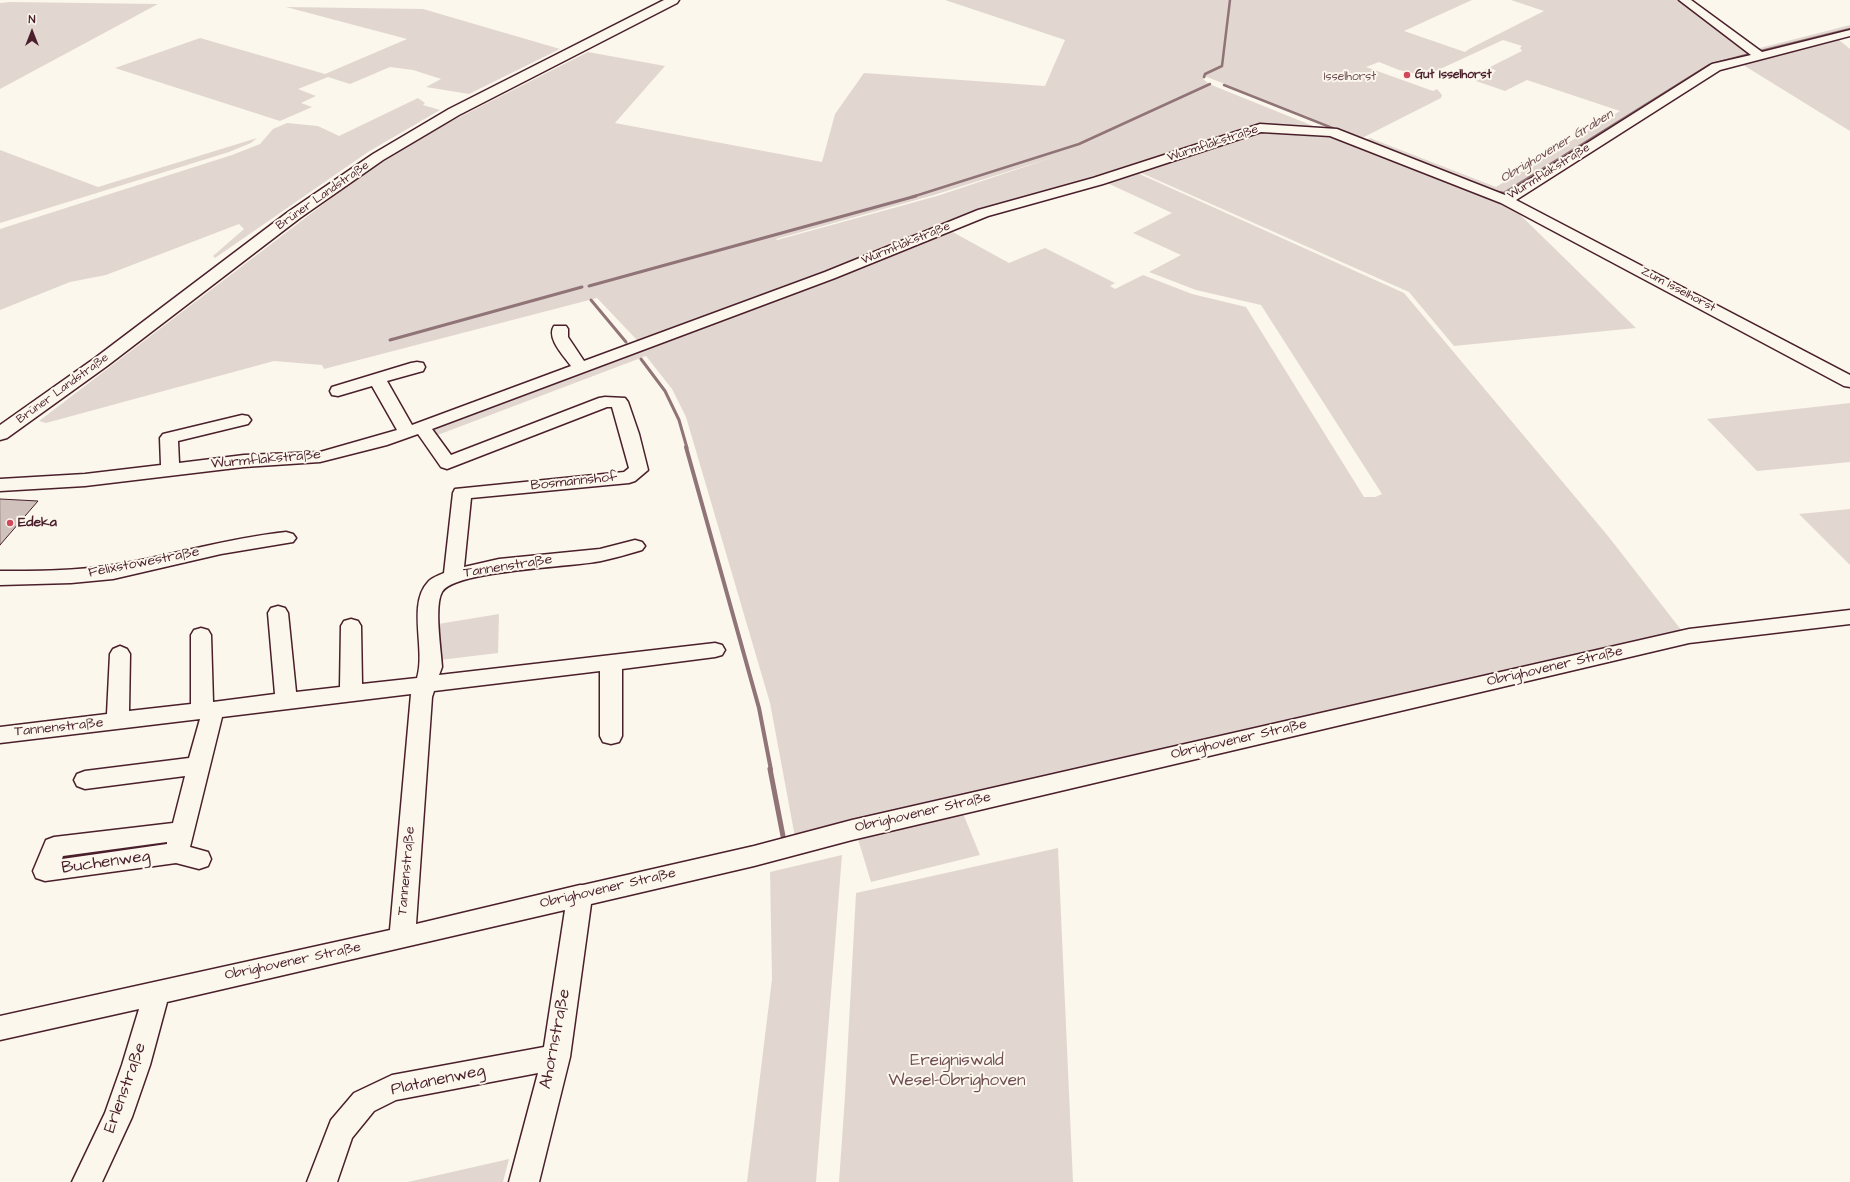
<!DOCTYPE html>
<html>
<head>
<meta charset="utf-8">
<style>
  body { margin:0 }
  #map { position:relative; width:1850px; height:1182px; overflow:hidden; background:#fbf7ec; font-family:"Architects Daughter",sans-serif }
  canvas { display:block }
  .north { position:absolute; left:12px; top:12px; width:40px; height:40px; -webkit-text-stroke:3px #fbf7ec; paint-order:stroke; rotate:0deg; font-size:11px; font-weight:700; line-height:16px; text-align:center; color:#4a1f2b }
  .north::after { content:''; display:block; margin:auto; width:14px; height:18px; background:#4a1f2b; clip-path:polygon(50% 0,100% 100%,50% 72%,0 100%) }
</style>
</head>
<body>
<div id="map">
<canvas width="1850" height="1182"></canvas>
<div class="north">N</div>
</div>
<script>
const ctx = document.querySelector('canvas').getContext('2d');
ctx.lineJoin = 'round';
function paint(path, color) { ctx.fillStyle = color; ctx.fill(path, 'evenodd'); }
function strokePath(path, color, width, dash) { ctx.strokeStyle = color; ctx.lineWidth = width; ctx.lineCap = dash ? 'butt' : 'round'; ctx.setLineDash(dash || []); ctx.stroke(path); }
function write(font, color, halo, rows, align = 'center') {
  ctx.font = font + ' "Architects Daughter",sans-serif'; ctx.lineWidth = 4; ctx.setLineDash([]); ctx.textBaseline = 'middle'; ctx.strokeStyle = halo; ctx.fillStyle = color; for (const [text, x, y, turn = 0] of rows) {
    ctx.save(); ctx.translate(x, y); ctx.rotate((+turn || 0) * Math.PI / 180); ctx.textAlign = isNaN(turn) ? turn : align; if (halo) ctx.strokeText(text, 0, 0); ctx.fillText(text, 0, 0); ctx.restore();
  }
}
const green = new Path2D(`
  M945,0H1472L1404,31L1465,52L1469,49L1544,11L1511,0H1679L1752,53L1708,64L1502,193L1366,140L1370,138L1496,187L1620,111L1527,80L1505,91L1476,81L1496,71L1493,69L1486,73L1482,71L1522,51L1520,48L1522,46L1503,40L1425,76L1399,70L1379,62L1366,67L1433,91L1437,89L1442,95L1441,98L1362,138L1207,77L1203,79L1209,84L1323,130L1263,125L1088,182L965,216L949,230L1009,263L1045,248L1115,283L1110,286L1115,289L1143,275L1192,294L1246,307L1364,497H1375L1382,494L1261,305L1196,290L1149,272L1181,255L1133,233L1172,213L1105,182L1135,172L1404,293L1608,536L1682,631L795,837L770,703L686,417L672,389L646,356L435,436L431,428L640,349L636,339L597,298L324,369L322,365L274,361L46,423L39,421L359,177L432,131L588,52L665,66L615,123L822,162L835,114L864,73L1045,86L1065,40ZM1057,156L937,196L777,240L776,239L934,195Z
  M10,2L158,4L0,89V3Z
  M286,7L423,9L560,49L469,94L426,87L441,79L413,70L390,67L350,84L328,77L298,89L316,96L301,103L312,107L280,121L115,68L200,38L325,74L407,39Z
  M1850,25V28L1756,52V49Z
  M1833,39L1839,40L1850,49V131L1740,63Z
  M418,98L425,103L423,105L440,110L368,152L215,258L213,256L244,229L239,224L106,275L70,282L0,310V229L232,155L260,144L273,129L287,123L318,126L339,136Z
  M1266,129L1324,133L1508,203L1636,328L1454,346L1409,292L1137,171Z
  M257,138L251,143L229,152L0,223V150L98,187Z
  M1850,403V462L1757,471L1707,419Z
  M1850,509V565L1799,514Z
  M499,614L498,653L440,660L438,624Z
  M962,811L980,855L871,882L857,836Z
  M1058,848L1073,1182H839L845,1096L856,893Z
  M842,855L816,1182H747L772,979L770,872Z
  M509,1159L503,1182H408Z`);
const streamFar3 = new Path2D(`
  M1761,51L1850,29
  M1204,77L1205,74L1222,66L1230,0
  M1224,85L1340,131
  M1497,192L1504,193L1709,65L1750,54
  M912,197L1079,144L1210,84`);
const streamFar2 = new Path2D(`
  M589,286L916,196
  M591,300L626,342
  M390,340L582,287
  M641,359L665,391L679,420L687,448`);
const streamFar1 = new Path2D(`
  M686,447L759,708L771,770`);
const stream = new Path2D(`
  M770,769L783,836`);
const building = new Path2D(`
  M0,499L38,501L0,545Z`);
const minor = new Path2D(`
  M1679,0H1691L1762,52L1850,30V36L1720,70L1516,200L1850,375V387L1844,386L1501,203L1330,136L1261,132L1103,184L988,216L835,278L432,429L451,455L599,398L605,397L625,398L628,402L639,434L648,470L635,481L629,483L471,498L464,567L499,559L600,549L635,540L642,542L645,546L642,550C628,554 615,558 601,561C573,567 455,570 442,592C434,606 441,649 442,667L439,675L715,643L722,645L725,650L722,655L715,657L622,669V736L619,742L611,744L603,742L600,736V671L434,691L432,697L416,924L580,885H583L754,846L852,820L1689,629L1850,610V624L1689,643L852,840L754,866L591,904L570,1057L539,1182H509L538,1073L396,1100L374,1111L352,1138L337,1182H307L331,1120L354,1093L392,1075L544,1047L565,910L167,1002L150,1065L132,1117L102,1182H72L105,1113L122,1065L139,1009L0,1040V1016L390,930L411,694L222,717L190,847L208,852L211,859L208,866L199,869L176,863L45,881L36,878L33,871L46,840L54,837L173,823L185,776L85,789L77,786L74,780L77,774L85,771L189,758L200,719L0,743V727L107,714L110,654L113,649L120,646L127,649L130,654L129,711L191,704V635L194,630L201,628L208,630L211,635L213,702L275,694L268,613L271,608L278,606L285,608L288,613L296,692L340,687L341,626L344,621L351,619L358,621L361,626L362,684L417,678C426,650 407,604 428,582C431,578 439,575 444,573L453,493L455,489L624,472L629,468L612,407H607L447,469L441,467L418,434L387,445L320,462L244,467L85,486L0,491V479L85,474L161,465L160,438L163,434L242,415L248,416L251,420L248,424L178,441L179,463L244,455L320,452L397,430L372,386L338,396L332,395L330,391L332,387L411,363L417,362L423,363L425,367L423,371L387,381L412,425L571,366C564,356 546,338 554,326H566L568,329V337L584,361L825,272L978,210L1093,178L1260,124L1337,129L1505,195L1712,64L1751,55ZM167,842V844L62,859L63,856Z
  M286,532L293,534L296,538L293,542L221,554L113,579L71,583L0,585V571C37,571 75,571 113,565C171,556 227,538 286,532Z`);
const major = new Path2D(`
  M664,0H679L677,3L459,115L383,160L300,218L107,366L7,438L0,440V425L95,358L288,212L373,154L449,109Z`);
const markers = [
  [1407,75,4,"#d1495b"],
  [10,523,4,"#d1495b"]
];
const farPoinames = [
  ["Gut Isselhorst",1415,75]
];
const farParknames = [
  ["Isselhorst",1350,77]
];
const farStreetnames = [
  ["Wurmflakstraße",1213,144,-18],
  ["Wurmflakstraße",1549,172,-32],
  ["Brüner Landstraße",323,196,-35],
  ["Wurmflakstraße",906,244,-22],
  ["Zum Isselhorst",1678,290,28],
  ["Brüner Landstraße",63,389,-36]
];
const farWaternames = [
  ["Obrighovener Graben",1557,147,-31]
];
const streetNames = [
  ["Wurmflakstraße",266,460,-5],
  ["Bosmannshof",574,482,-6],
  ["Felixstowestraße",144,563,-11],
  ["Tannenstraße",508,567,-9],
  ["Obrighovener Straße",1555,667,-13],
  ["Tannenstraße",59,728,-6],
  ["Obrighovener Straße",1239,740,-13],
  ["Obrighovener Straße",923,813,-13],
  ["Tannenstraße",407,871,-85],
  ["Obrighovener Straße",608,889,-13],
  ["Obrighovener Straße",293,962,-12]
];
const poiNames = [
  ["Edeka",18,523]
];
const nearStreetnames = [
  ["Buchenweg",106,863,-8],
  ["Ahornstraße",556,1039,-79],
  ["Platanenweg",438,1081,-12],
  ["Erlenstraße",126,1088,-70]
];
const nearParknames = [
  ["Ereigniswald",957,1061],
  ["Wesel-Obrighoven",957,1081]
];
paint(green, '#e2d7d0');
strokePath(streamFar3, '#907477', 2.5);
strokePath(streamFar2, '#907477', 3);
strokePath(streamFar1, '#907477', 4);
strokePath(stream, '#907477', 5);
paint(building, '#cfc2bc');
strokePath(building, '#4a1f2b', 1);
strokePath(minor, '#4a1f2b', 3);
strokePath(major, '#4a1f2b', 3);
paint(minor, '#fbf7ec');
paint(major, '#fbf7ec');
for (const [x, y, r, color] of markers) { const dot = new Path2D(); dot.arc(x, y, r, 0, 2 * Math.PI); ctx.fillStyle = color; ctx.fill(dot); strokePath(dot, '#fbf7ec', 1.5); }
write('bold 12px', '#4a1f2b', '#fbf7ec', farPoinames, 'left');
write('12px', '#704d54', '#fbf7ec', farParknames);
write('12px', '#4a1f2b', '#fbf7ec', farStreetnames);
write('italic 13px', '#6d4a51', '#fbf7ec', farWaternames);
write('14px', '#4a1f2b', '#fbf7ec', streetNames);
write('bold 14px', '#4a1f2b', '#fbf7ec', poiNames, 'left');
write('17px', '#4a1f2b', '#fbf7ec', nearStreetnames);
write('17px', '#704d54', '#fbf7ec', nearParknames);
</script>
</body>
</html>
